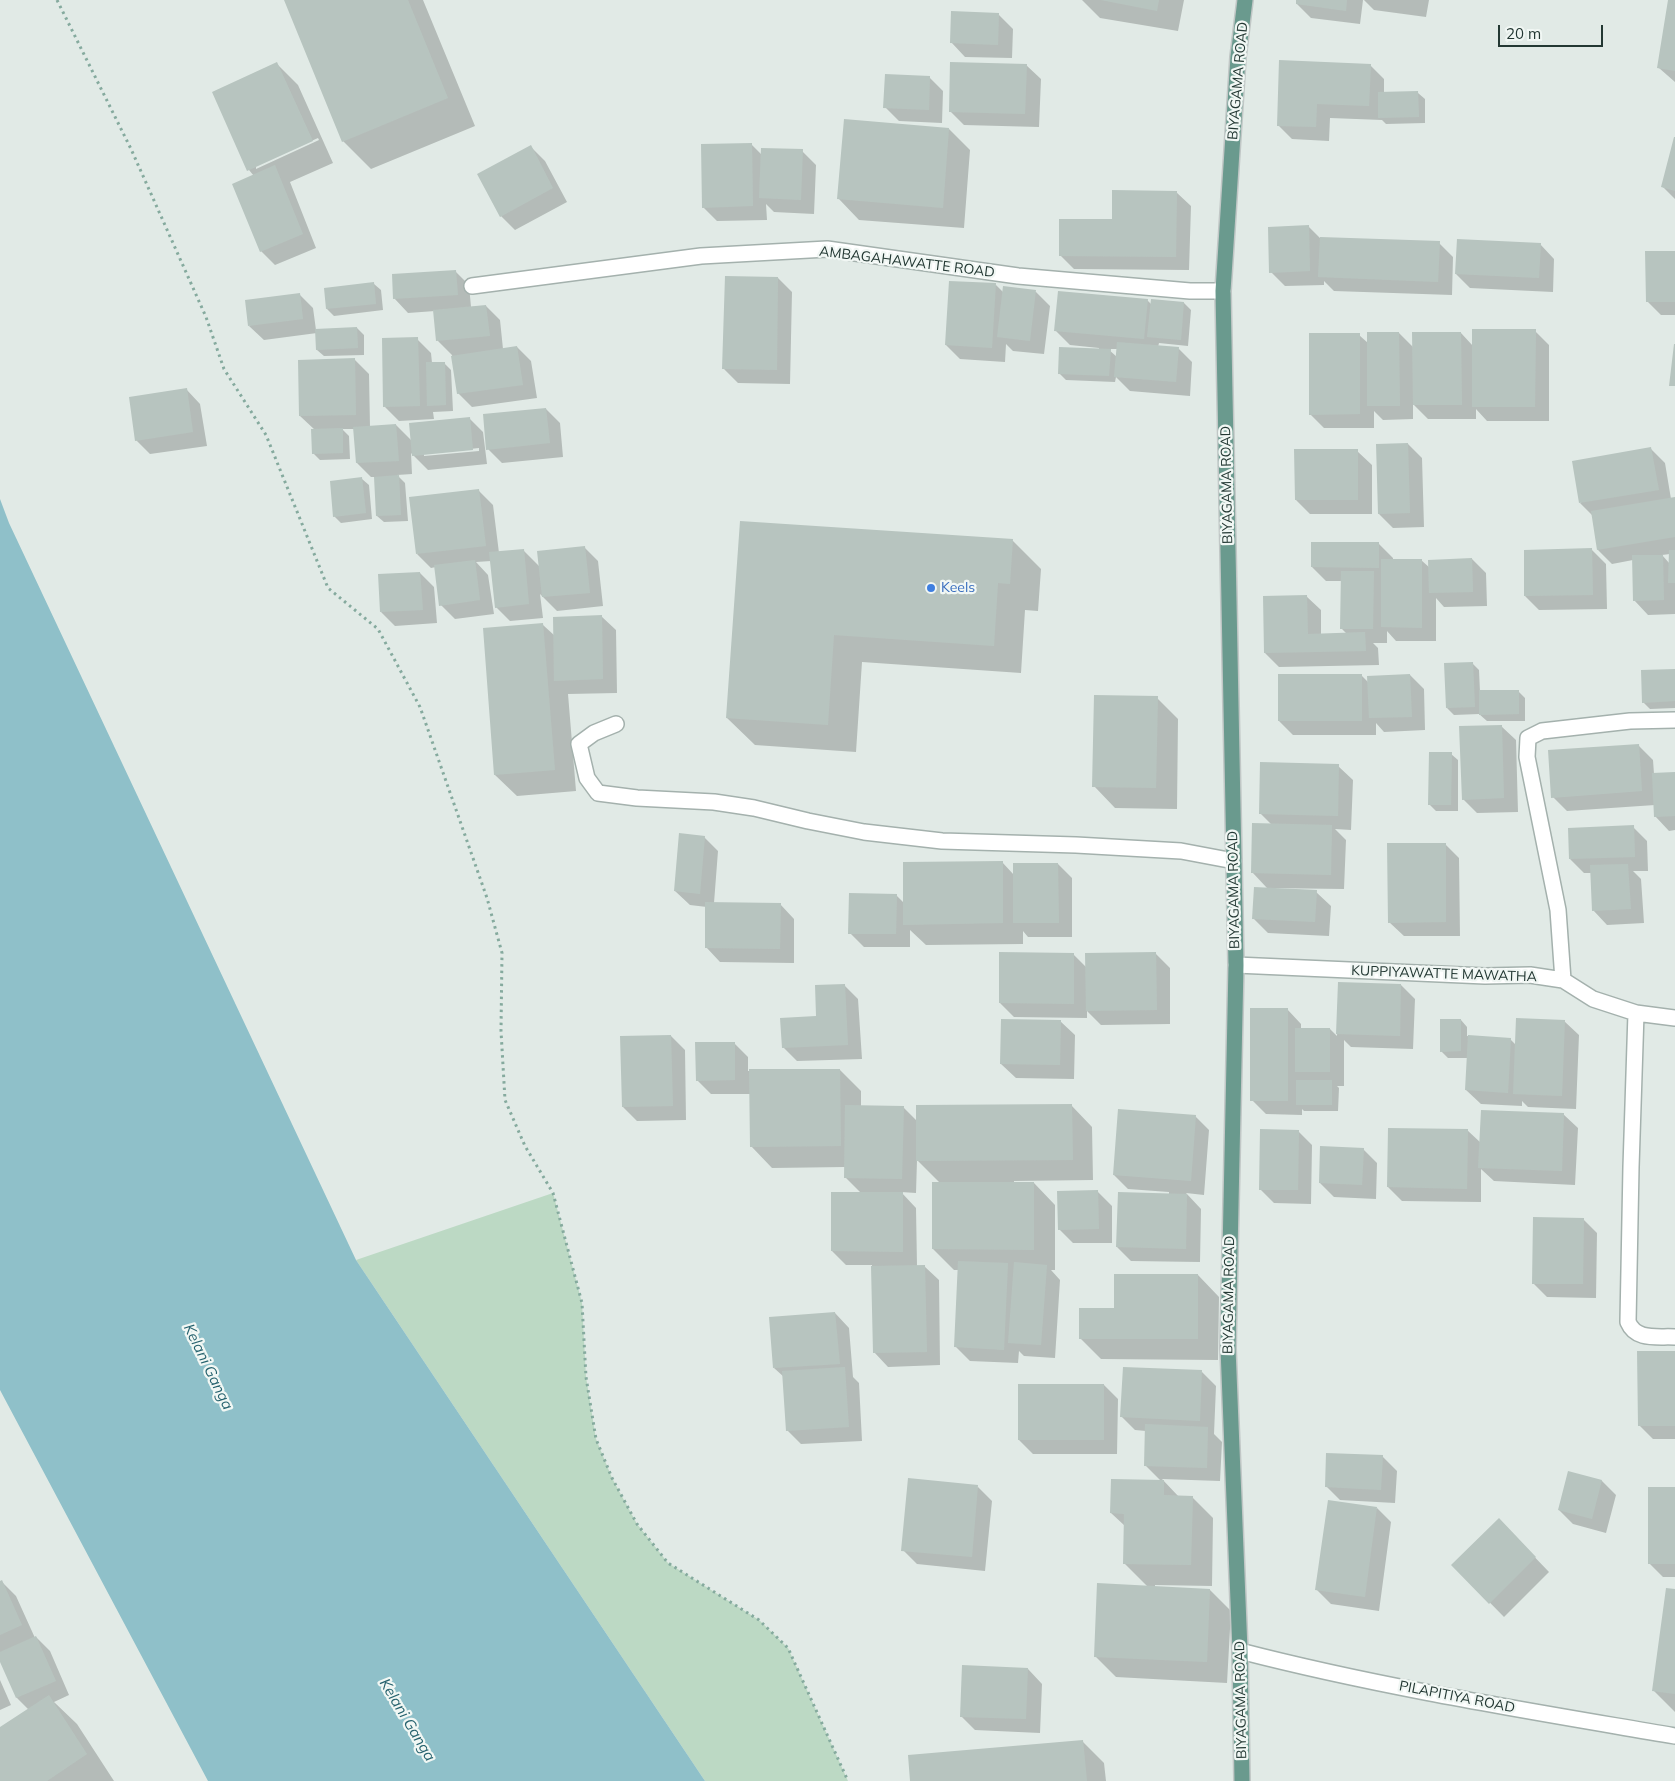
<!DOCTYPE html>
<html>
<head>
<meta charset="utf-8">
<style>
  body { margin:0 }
  #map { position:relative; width:1675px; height:1781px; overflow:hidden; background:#e1eae6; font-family:Mulish,sans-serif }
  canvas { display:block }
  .scale { position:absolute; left:1498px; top:25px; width:105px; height:22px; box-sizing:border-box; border:2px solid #233833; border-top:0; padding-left:6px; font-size:15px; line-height:18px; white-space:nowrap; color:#233833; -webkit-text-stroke:4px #f1f7f4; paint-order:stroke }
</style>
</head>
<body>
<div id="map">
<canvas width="1675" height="1781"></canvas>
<div class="scale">20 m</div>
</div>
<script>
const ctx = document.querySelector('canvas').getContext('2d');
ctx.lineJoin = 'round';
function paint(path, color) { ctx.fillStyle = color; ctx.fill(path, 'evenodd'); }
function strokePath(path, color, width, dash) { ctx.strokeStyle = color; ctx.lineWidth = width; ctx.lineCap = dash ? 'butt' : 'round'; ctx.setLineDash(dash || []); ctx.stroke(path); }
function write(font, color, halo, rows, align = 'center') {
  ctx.font = font + ' Mulish,sans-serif'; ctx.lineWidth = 4.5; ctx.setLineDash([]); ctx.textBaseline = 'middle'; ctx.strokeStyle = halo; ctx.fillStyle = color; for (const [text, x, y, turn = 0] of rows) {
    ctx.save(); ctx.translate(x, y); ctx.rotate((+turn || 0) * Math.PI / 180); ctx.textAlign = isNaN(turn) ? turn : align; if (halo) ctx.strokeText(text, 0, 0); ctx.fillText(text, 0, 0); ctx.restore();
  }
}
const green = new Path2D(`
  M553,1193L582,1303L586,1377L596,1439L612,1478L637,1524L668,1563L759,1620L788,1648L848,1781H705L356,1260Z`);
const water = new Path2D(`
  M0,499L9,523L356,1260L705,1781H208L0,1390Z`);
const shadow = new Path2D(`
  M285,0H423L475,126L371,169L343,141Z
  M1082,0H1184L1178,31L1100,18Z
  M1298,0H1363L1360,24L1311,18L1297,4Z
  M1364,0H1429L1426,17L1374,10Z
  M1670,0H1675V82L1659,68Z
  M999,15L1013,29L1012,58L965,57L951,42Z
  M277,64L298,85L333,163L290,182L316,248L275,265L261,251L254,176L249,170L213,93ZM318,138L319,140L256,169V166Z
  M1026,65L1041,79L1039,127L964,125L950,111Z
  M1370,65L1384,79V93H1418L1425,99V123L1386,124L1382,120L1330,118L1329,141L1292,139L1278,125Z
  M929,77L943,91L942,123L899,121L885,107Z
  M949,129L970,150L964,228L859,220L838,198Z
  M1675,139V199L1663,187Z
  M751,144L762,155L802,151L816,165L814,214L774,212L766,204L767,220L717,221L703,207Z
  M531,147L545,161L567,202L515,230L501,216Z
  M1176,192L1191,206L1189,270L1074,269L1060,255L1114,221Z
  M1308,226L1320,238L1439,243L1453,257L1452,295L1334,291L1324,281V285L1285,286L1271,272Z
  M1540,244L1554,259L1553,292L1470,288L1456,274Z
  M1675,252V315H1661L1647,301Z
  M455,271L469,285L471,307L486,306L500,320L503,349L517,347L531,361L537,398L472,407L458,393L452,355L438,341L435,311L408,313L394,298Z
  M778,278L792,292L790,384L738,383L724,369Z
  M374,284L381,290L383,310L334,316L327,309L325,289Z
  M995,284L1004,293L1036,292L1050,306L1044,354L1013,351L1006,344L1005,362L960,359L946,345Z
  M299,294L313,308L316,330L357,328L364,335V355L324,356L317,350V333L264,340L249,326Z
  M1147,300L1151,304L1184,303L1191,310L1188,346L1159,343L1158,347L1178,348L1192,362L1190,396L1130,391L1116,377L1115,382L1066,380L1059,373L1099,350V348L1070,345L1056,331ZM1108,349H1117V357Z
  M1535,331L1549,345V421H1487L1476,409V419H1428L1413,404V419L1383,420L1374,411V428H1324L1310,414L1359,335L1368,343L1399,333L1414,348L1461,333L1473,346Z
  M417,339L431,353L432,363H444L451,370L453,411L433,412L434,419L399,421L385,407Z
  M355,360L369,374L370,427L396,425L412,441L469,418L483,432L487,464L428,470L411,453L412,474L397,475L405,483L408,521L384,522L377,516L375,477H371L357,463L355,429H342L349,436L350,459L320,460L313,453L315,430L300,416ZM479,448V451L424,456V454Z
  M186,389L200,404L207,446L150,454L136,440Z
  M546,409L560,423L563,457L502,463L488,449Z
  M1408,444L1422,458L1424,527L1393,528L1379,514Z
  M1651,449L1665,463L1671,499L1675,498V614L1648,615L1634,600L1633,560L1612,564L1598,550L1593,516L1580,503ZM1670,554V564L1662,555Z
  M1357,451L1372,465V514H1310L1296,500Z
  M362,479L369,485L372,519L341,523L334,516Z
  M479,491L493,505L499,553L523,550L540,567L584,547L598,561L603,606L557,611L540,594L543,618L510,621L496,607L491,561L476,562L488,575L494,614L455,619L441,605L436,567L431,568L417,554Z
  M741,522L1013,541L1041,569L1038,611L1025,610L1021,673L862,662L856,752L755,745L727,718Z
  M1379,544L1393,558V560H1421L1430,568L1472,559L1486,573L1487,606L1444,607L1436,598V641H1396L1387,631V643H1373L1378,648L1379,665L1279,667L1265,653L1306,596L1321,610V635L1347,634L1342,629V581H1326L1312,567Z
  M1592,550L1606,564L1607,609L1539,610L1525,596Z
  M420,573L434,587L437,623L395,626L381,612Z
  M601,616L616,630L617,693L568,694L576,791L517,796L495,775L543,625L555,636Z
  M1472,663L1479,670L1480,692L1518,691L1525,698V721H1487L1479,714L1454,715L1447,708Z
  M1675,670V708L1650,709L1643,702Z
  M1410,675L1424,689L1425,730L1384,732L1376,723V735H1293L1279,721L1362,676L1369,683Z
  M1157,698L1178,719L1177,809L1115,808L1094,786Z
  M1501,726L1516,740L1518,812L1477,813L1463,799Z
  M1639,746L1653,760L1654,774H1675V830L1669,831L1655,816V805L1567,811L1553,797Z
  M1451,754L1458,760V811H1436L1429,804Z
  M1338,766L1353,780L1351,830L1335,829L1346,840L1344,889L1267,888L1252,872L1272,825L1260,813Z
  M1633,827L1647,841L1648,871H1633L1641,879L1644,923L1607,925L1593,910L1591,873H1584L1570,859Z
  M704,837L718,851L714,903L780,904L794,919V963L720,962L706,947L707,907L690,905L675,891Z
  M1445,844L1459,858L1460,936H1404L1389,922Z
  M1002,862L1014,875L1058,864L1072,878V937H1028L1023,931V944L926,945L910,930V947H864L850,933L896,895L905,904Z
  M1316,892L1331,906L1329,936L1268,933L1254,919Z
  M1073,954L1086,967L1156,954L1170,968V1024L1101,1025L1087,1011V1018L1014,1017L1000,1003Z
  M1339,983L1401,985L1415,999L1413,1049L1351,1047L1344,1040V1086H1337L1339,1088L1338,1111H1304L1302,1109V1115L1266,1114L1252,1100L1287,1009L1301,1024V1029H1330L1337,1036Z
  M844,985L858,999L862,1059L797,1061L783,1047L817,1017Z
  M1461,1020L1467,1027V1036L1510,1039L1516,1045L1564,1021L1579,1035L1576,1109L1528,1107L1522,1101V1106L1481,1104L1466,1090L1468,1058H1448L1441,1051Z
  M1060,1021L1075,1035L1074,1079L1016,1078L1001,1064Z
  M671,1036L685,1050L686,1120L637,1121L623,1107Z
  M734,1043L748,1057V1071L840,1070L861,1091V1107L904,1108L917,1121L1071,1105L1092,1127L1093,1180L1014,1181V1183H1034L1055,1205V1270H1051L1060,1280L1055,1358L1024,1356L1019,1351L1018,1363L970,1361L956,1347L959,1270H954L933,1249L940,1183L917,1160L916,1193L901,1192L916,1208L917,1266H924L939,1280L940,1365L888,1367L874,1352L872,1265H846L832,1251L861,1193L845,1177V1167L772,1168L751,1146V1094H711L697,1080Z
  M1563,1114L1578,1128L1575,1185L1494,1181L1481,1169V1202L1402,1201L1388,1187L1467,1130L1481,1143Z
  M1195,1116L1209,1130L1204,1195L1186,1193L1201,1209L1200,1262L1131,1261L1117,1247L1169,1194V1192L1128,1189L1114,1175Z
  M1298,1131L1312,1145L1311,1204L1274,1203L1260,1189Z
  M1363,1149L1377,1163L1376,1199L1334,1197L1320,1183Z
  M1098,1192L1112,1206V1243H1073L1059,1229Z
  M1583,1219L1597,1233L1596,1298L1547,1297L1533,1283Z
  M1198,1275L1219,1297L1218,1360L1101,1359L1080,1338L1116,1309Z
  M835,1313L849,1328L853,1377L859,1383L862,1441L801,1444L787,1430L784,1377L774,1368Z
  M1675,1352V1439H1653L1639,1425Z
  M1202,1372L1216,1386L1214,1434L1222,1442L1220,1481L1162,1479L1179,1497H1192L1213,1518L1212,1586L1155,1585V1587L1210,1590L1231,1611L1227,1683L1116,1677L1095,1656L1147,1586L1124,1563L1125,1526L1111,1513L1161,1481L1145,1465L1146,1431L1135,1430L1121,1416Z
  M1104,1385L1118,1399L1117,1454H1033L1019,1440Z
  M1382,1456L1397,1471L1395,1503L1340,1500L1326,1486Z
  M1569,1473L1602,1481L1616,1495L1606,1533L1573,1524L1559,1510Z
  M978,1487L992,1501L985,1571L917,1564L903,1550Z
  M1675,1488V1577H1663L1649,1563Z
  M1377,1508L1391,1522L1379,1611L1331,1604L1317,1590Z
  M1499,1520L1549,1572L1504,1617L1453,1565Z
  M0,1582H2L16,1596L35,1638L36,1637L50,1651L69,1695L54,1702L77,1724L114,1781H0V1729L29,1710L17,1698L0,1659Z
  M1675,1590V1712L1653,1690Z
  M1028,1669L1042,1684L1040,1733L975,1730L961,1716Z
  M0,1680L11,1705L0,1710Z
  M1083,1742L1104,1763L1106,1781H911Z`);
const building = new Path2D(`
  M284,0H408L448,98L342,142Z
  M1101,0H1159L1157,11Z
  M1296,0H1347L1346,11L1296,4Z
  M1668,0H1675V71L1657,68Z
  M951,11L999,13L998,45L950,43Z
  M1279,60L1371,64L1369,106L1317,104L1316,127L1277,126Z
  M277,62L313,141L247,171L212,92Z
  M950,62L1027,64L1025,114L949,112Z
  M885,74L930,76L929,110L883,108Z
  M1418,91L1419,117L1378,118V92Z
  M844,119L949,128L943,208L837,199Z
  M1674,137H1675V191L1661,187Z
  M752,143L753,206L702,208L701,144Z
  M531,145L553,188L500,217L477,174Z
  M761,148L803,149L801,200L759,198Z
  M275,165L303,234L260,252L232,184Z
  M1112,190L1177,191L1176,257L1059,256V219H1112Z
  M1309,225L1310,271L1269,273L1268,227Z
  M1320,237L1440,241L1438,282L1318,277Z
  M1457,239L1541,243L1539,278L1455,274Z
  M1645,251H1675V302H1646Z
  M456,270L458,295L393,299L392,274Z
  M725,276L778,277L777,370L722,369Z
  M949,281L996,283L992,348L945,345Z
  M374,282L376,304L326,309L324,288Z
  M1003,286L1036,290L1030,341L997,337Z
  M1058,291L1148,299L1144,339L1054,331Z
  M300,293L303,319L248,326L245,300Z
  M1151,299L1184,302L1181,340L1147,337Z
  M486,305L490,336L436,341L433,310Z
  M357,327L358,348L316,350L315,329Z
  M1472,329H1536L1535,407H1472Z
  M1367,332H1399L1400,406H1367Z
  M1412,332H1461L1462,405H1413Z
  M1309,333H1360V414L1309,415Z
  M418,337L420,406L383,407L382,338Z
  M1117,342L1179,347L1176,382L1114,377Z
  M1674,344H1675V386H1669Z
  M517,346L523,385L457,394L451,356Z
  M1059,347L1111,349L1109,376L1058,374Z
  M355,358L356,415L299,416L298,360Z
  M426,362H445L446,405L427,406Z
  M187,388L193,432L135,441L129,397Z
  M546,408L550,443L486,450L483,414Z
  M470,417L473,450L412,456L409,423Z
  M396,424L399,461L356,463L353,427Z
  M343,428V453L312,454L311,429Z
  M1408,443L1410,513L1378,514L1376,444Z
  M1651,447L1659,490L1579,503L1572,461Z
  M1294,449H1358V500H1295Z
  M399,475L401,515L376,516L374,477Z
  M362,477L366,513L333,517L330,481Z
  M479,489L486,546L416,554L409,497Z
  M1675,497V537L1597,550L1591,511Z
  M740,521L1013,539L1010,584L998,583L994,646L834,635L828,725L726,718Z
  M1311,542H1379V568L1311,567Z
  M585,546L590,593L542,597L537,551Z
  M1592,548L1593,595L1524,596V550Z
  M524,549L529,604L495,608L489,552Z
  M1669,550H1675V583H1668Z
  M1632,555H1663L1664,600L1633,601Z
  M1472,558L1473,592L1429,593L1428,560Z
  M1381,559H1422V628L1381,627Z
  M475,560L480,600L439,606L434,565Z
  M1341,571H1374L1373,629H1340Z
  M420,572L423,610L380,612L378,574Z
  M1307,595L1308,634L1365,632L1366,651L1264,653L1263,596Z
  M602,615L603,679L554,681L553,617Z
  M543,623L555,770L494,775L483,628Z
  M1473,662L1475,707L1446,708L1444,663Z
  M1675,669V701L1642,703L1641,670Z
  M1278,674H1362V721H1278Z
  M1410,674L1412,717L1369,718L1367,676Z
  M1479,690H1519V714L1479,715Z
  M1094,695L1158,696L1156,788L1092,787Z
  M1502,725L1504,798L1462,800L1459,726Z
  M1639,744L1642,791L1551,798L1548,750Z
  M1429,752H1452L1451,805H1428Z
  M1260,762L1339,764L1338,816L1259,814Z
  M1675,772V816L1654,817L1652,773Z
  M1252,823L1332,825L1331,875L1251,873Z
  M1634,825L1635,857L1569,859L1568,828Z
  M679,833L705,836L700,894L674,891Z
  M1387,843H1446V922L1388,923Z
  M1003,861V923L903,925V862Z
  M1013,863H1058L1059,923H1013Z
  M1628,864L1631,909L1592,911L1590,865Z
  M1254,887L1317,890L1315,922L1252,919Z
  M849,893L897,894L896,934H848Z
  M705,902L781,903L780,949L705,948Z
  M999,952L1074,953V1004L999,1003Z
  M1156,952L1157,1010L1086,1011L1085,953Z
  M1338,982L1401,984L1400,1036L1336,1034Z
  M845,984L848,1045L782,1048L780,1018L816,1016L815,985Z
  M1250,1008H1288V1101H1250Z
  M1516,1018L1565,1020L1562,1096L1513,1094Z
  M1001,1019L1061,1020L1060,1065L1000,1064Z
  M1440,1019H1461V1051L1440,1052Z
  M1295,1028H1330V1072H1295Z
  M671,1035L673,1106L622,1107L620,1036Z
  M1468,1035L1511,1038L1508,1093L1465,1090Z
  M695,1042H735V1080L696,1081Z
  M749,1069H840L841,1146L750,1147Z
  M1296,1080H1332V1105H1296Z
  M1072,1104L1073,1160L916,1161V1105Z
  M845,1105L904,1106L902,1179L844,1178Z
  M1118,1109L1196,1115L1191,1181L1113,1175Z
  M1481,1110L1564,1113L1562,1171L1478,1168Z
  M1388,1128L1468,1129L1467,1189L1387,1187Z
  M1260,1129L1299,1130L1298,1190H1259Z
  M1320,1146L1364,1148L1362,1185L1319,1183Z
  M932,1182H1034V1250L932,1249Z
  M1098,1190L1099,1229L1058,1230L1057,1191Z
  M831,1192H903V1252L831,1251Z
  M1118,1192L1187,1194L1186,1249L1116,1247Z
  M1533,1217L1584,1218L1583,1284H1532Z
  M958,1261L1008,1263L1004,1350L954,1347Z
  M1014,1262L1047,1265L1041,1345L1008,1343Z
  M925,1265L927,1352L873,1353L871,1266Z
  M1114,1274H1198V1339H1079V1308H1114Z
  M835,1312L840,1364L773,1368L769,1317Z
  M1637,1351H1675V1426H1638Z
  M845,1367L849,1427L786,1431L782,1371Z
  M1123,1367L1202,1370L1200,1421L1120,1417Z
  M1018,1384H1104V1440H1018Z
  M1145,1424L1208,1427L1207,1468L1144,1466Z
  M1326,1453L1383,1455L1381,1490L1325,1487Z
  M1568,1471L1602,1480L1592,1519L1558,1510Z
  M908,1478L978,1485L972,1557L901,1551Z
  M1111,1479L1164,1480V1495L1193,1496L1191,1565L1123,1564L1124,1514L1110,1513Z
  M1648,1487H1675V1564H1648Z
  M1328,1500L1377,1507L1365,1597L1315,1590Z
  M1499,1518L1536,1557L1489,1604L1451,1565Z
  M2,1580L22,1625L0,1635V1581Z
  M1097,1583L1210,1589L1207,1662L1094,1657Z
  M1666,1588L1675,1589V1694L1652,1691Z
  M36,1636L56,1681L16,1698L0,1662V1652Z
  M962,1665L1028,1668L1026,1719L960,1717Z
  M49,1695L87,1754L47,1781H0V1727Z
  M1083,1740L1087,1781H910L908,1755Z`);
const path = new Path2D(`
  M57,0L131,149L206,317L224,369L266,435L328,588L378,629L420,707L487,898L502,953L501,1031L505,1100L525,1146L553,1193L582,1303L586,1377L596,1439L612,1478L637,1524L668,1563L759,1620L788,1648L848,1781`);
const minor = new Path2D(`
  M472,286L701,256L827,249L1018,276L1190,291H1223
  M616,724L594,733L579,744L587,778L598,793L637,798L714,802L754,808L808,821L864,832L942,841L1076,845L1181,851L1234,861
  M1236,965L1485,976L1530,975L1563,980L1593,999L1636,1013L1675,1018
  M1563,980L1558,910L1527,757L1528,738L1542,731L1630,721L1675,720
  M1636,1013L1631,1167L1628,1322C1636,1341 1657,1336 1675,1337
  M1240,1651C1383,1688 1530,1711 1675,1736`);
const primary = new Path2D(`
  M1242,1781L1240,1651L1228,1348L1236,965L1223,291L1238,57L1245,0`);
const markers = [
  [931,588,5,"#3f7fe0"]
];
const streetNames = [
  ["BIYAGAMA ROAD",1238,81,-85],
  ["AMBAGAHAWATTE ROAD",907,262,7],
  ["BIYAGAMA ROAD",1227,485,-91],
  ["BIYAGAMA ROAD",1234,890,-91],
  ["KUPPIYAWATTE MAWATHA",1444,974,2],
  ["BIYAGAMA ROAD",1229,1295,-89],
  ["PILAPITIYA ROAD",1457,1697,11],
  ["BIYAGAMA ROAD",1241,1700,-91]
];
const shopNames = [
  ["Keels",941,588]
];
const waterNames = [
  ["Kelani Ganga",208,1367,64],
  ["Kelani Ganga",407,1720,59]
];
paint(green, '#bcd9c4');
paint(water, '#8fc0c9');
paint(shadow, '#0003');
paint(building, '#b7c4bf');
strokePath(minor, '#a4b1ad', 18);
strokePath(primary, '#c1c7c6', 18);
strokePath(path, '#85aa9e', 3, [2.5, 4]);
strokePath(minor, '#fff', 15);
strokePath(primary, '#6a9a8e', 15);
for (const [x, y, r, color] of markers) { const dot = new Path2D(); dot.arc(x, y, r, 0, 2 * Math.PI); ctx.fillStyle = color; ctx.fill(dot); strokePath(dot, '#f1f7f4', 2); }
write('14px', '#233833', '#f1f7f4', streetNames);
write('14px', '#366cbe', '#f1f7f4', shopNames, 'left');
write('italic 15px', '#24616d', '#f1f7f4', waterNames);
</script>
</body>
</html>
